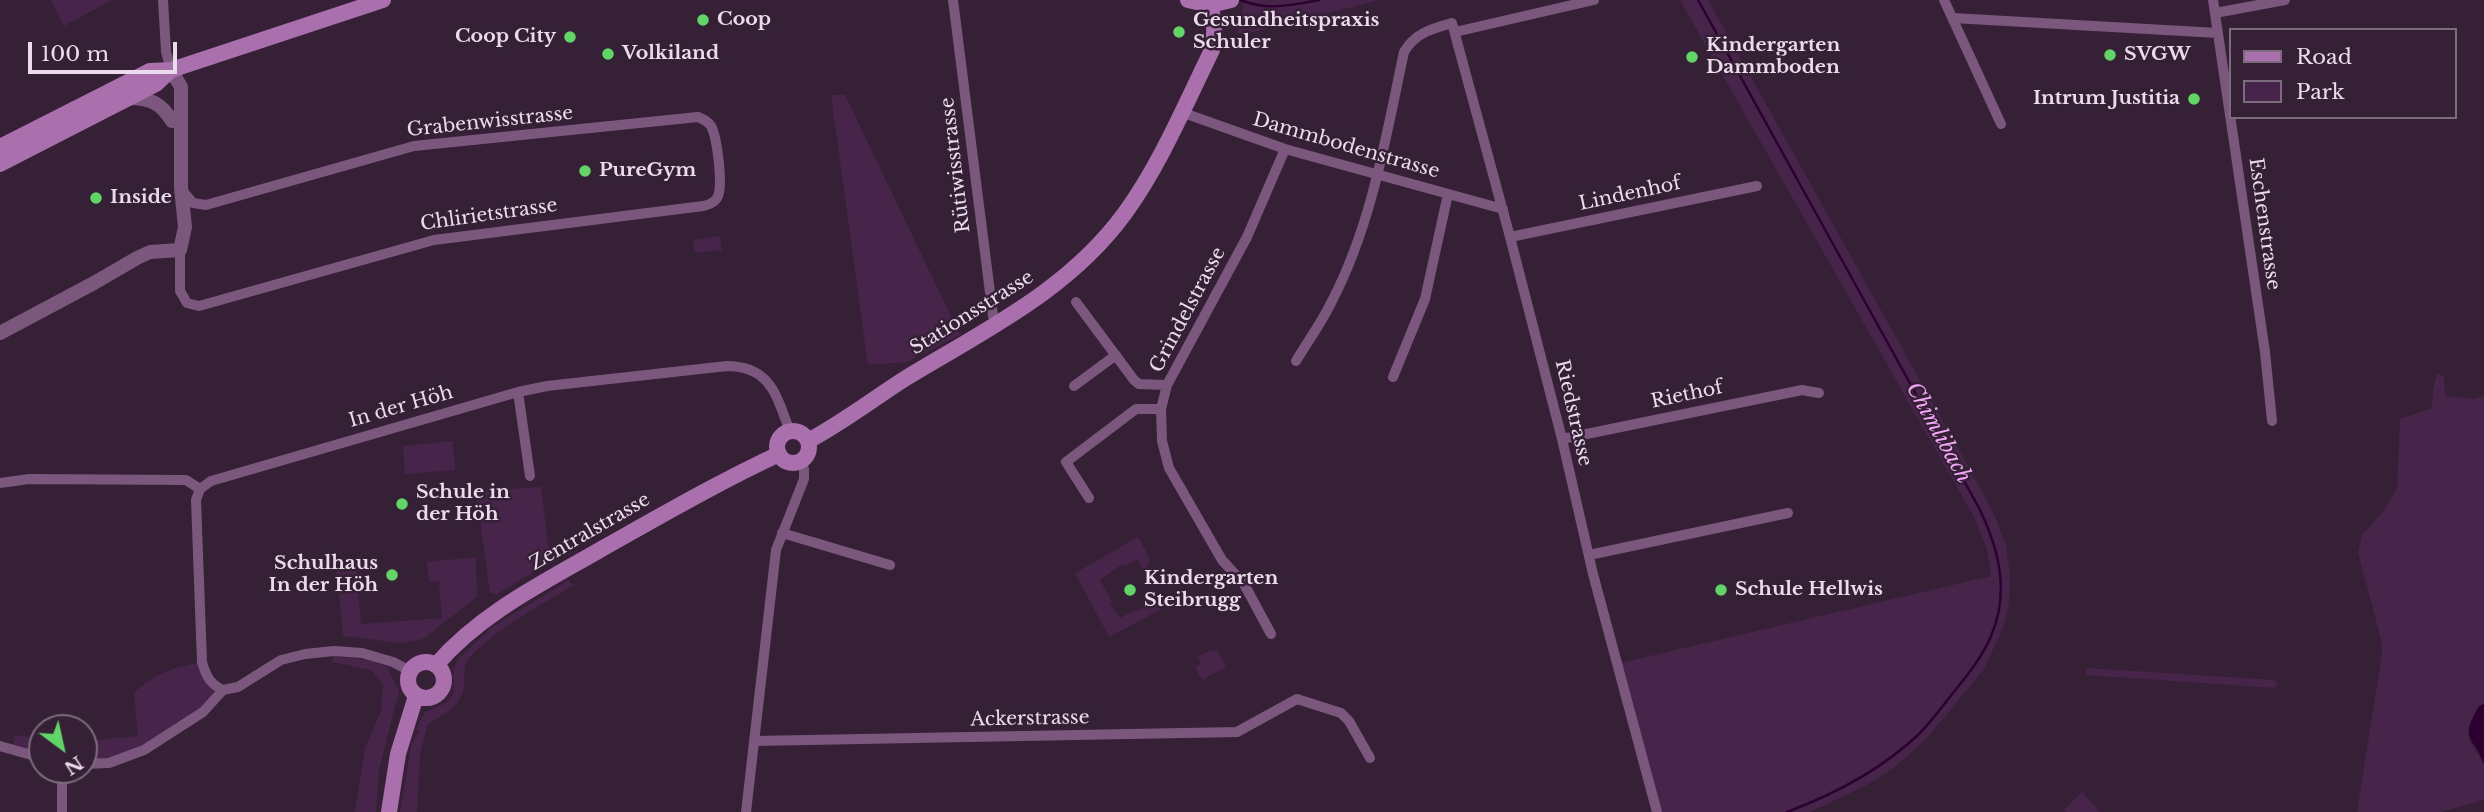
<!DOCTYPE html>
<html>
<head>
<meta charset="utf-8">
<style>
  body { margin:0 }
  #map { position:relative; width:2484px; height:812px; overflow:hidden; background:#352036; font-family:"Libre Baskerville",serif }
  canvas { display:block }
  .legend { position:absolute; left:2229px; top:28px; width:228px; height:91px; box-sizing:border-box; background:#352036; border:2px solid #7d6b7e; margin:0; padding:9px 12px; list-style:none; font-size:21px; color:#eadceb }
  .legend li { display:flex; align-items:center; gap:14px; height:35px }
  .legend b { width:35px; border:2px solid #7d6b7e }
  .north { position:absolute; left:28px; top:714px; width:70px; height:70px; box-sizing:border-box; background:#352036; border:2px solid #7d6b7e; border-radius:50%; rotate:147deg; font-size:19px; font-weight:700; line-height:28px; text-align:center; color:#eadceb }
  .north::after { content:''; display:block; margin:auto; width:24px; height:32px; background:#63d468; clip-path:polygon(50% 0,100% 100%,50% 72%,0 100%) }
  .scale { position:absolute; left:28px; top:42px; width:149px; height:32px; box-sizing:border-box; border:4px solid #eadceb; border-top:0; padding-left:9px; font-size:21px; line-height:24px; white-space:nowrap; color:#eadceb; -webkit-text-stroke:5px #352036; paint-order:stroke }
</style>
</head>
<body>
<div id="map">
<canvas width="2484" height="812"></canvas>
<ul class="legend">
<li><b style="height:9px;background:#aa70ae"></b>Road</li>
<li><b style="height:19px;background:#47254a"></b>Park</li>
</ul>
<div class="north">N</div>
<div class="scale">100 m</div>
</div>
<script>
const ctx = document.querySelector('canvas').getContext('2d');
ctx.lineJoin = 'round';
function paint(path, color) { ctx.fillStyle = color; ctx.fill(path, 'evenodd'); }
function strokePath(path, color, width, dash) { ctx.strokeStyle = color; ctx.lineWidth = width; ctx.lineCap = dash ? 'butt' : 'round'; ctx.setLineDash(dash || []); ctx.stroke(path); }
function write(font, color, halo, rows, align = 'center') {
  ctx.font = font + ' "Libre Baskerville",serif'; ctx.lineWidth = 5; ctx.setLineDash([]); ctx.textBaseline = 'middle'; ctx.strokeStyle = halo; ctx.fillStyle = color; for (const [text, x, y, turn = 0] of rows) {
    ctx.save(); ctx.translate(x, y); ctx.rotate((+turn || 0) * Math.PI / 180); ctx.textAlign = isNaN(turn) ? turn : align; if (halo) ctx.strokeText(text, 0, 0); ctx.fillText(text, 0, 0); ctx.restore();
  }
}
const green = new Path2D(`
  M51,0H112L64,26Z
  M1244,0H1379L1242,35L1238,33Z
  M1680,0H1708L1980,488L1995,516L2006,546L2010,575L2009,603L2003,628L1984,669L1926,739L1894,768L1863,787L1810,812H1657L1616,664L1991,576L1987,550L1975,519Z
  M831,95H845L960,335L907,362L868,365Z
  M720,236L722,250L695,253L693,240Z
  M2437,374L2444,376L2445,396L2474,399L2484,396V704L2478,706L2469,740L2484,764V800L2441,812H2357L2382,653L2381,639L2358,553L2362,535L2382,513L2397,489L2400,419L2432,408L2433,390Z
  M453,441L455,470L405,474L403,446Z
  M541,487L549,553L554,560L497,594L490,593L476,491Z
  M1138,537L1150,559L1147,568H1143L1137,559L1124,566L1122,564L1100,580L1112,602L1110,604L1120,618L1135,610L1136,612L1158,598L1160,610L1109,637L1075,573Z
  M476,557L477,597L423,639L401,643L343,636L337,571L356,568L361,624L442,618L439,581L429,582L427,562Z
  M569,580L573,585C543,604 494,630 471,656C461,666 466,675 464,686C462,706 443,715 428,724L420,754L417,812H400L411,746L419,731L416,729L425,712C469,697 446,690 457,660L492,627Z
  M1211,650L1218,651L1226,667L1202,680L1195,667L1201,664L1197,657Z
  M333,656L369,660L390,668L389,671L399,691L379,770L376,812H355L365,748L381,711L383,684L371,670L332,662Z
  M202,662L223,690L203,712L144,750L84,764V741L138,736L134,692C160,672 170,668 202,662Z
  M2087,668L2274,680L2277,685L2275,688L2085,675Z
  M14,735L42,738V758L14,750Z
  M2082,792L2100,812H2067L2064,810Z`);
const water = new Path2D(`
  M2484,704V764C2474,735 2458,742 2479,706Z`);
const stream = new Path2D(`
  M1241,0C1266,11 1294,5 1319,0
  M1698,0L1979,508C1999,549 2010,592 1991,636C1983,656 1966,677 1953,693C1942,707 1931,722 1919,734C1881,770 1835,794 1787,812`);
const minor = new Path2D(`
  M163,0L166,52L171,70
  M953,0L993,316L997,325
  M1944,0L2001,124
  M2213,0L2265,352L2272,421
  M2215,13L2285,0
  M1953,18L2218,33
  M1455,32L1594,0
  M1181,112L1285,149L1503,209
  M1510,237L1757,186
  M180,250V291L187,303L199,306L434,240L703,206C708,205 714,203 717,198C724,189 717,137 711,126C708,121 703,119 698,117L414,146L206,205L193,203L181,189
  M1076,302L1134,380L1139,384L1167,385
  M1296,361C1308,341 1322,322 1332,301C1372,224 1386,136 1404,52C1415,33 1431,29 1452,23L1510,237L1562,439L1593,574L1657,812
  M1393,377L1425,299L1448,194
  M1074,386L1116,355
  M518,392L530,476
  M1562,439L1802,390L1819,393
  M0,483L29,479L186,480L200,489
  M1089,498L1066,462L1136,409H1161
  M782,533L890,565
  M1589,555L1788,513
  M1271,634L1244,584L1222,560L1169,468L1162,441L1161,409L1167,385L1247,237L1285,149
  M223,690C210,684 206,676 202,662L196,500L200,489L211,481L518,392L547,386L727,366C771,366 777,397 790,432
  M754,741L1237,732L1297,699L1341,713L1349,721L1370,758
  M0,746L42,758
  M84,764L109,763L144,750L203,712L223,690L238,687L281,660L305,654L334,651L362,653L393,662L410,671
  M62,812V770
  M746,812L776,550L804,479V469L801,461`);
const tertiary = new Path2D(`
  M171,70L181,87V188L185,227L180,250
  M129,98C150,98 161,103 172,121
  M0,333L94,283L137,258L150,252L180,250`);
const secondary = new Path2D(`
  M1188,0L1210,5L1231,0
  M0,147L150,71L171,70L383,0
  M0,164L156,84L171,70
  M777 447a16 16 0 1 1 32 0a16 16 0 1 1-32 0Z
  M808,441C842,423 873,399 906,378C985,330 1069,290 1125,213C1161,163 1185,105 1212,50C1216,33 1214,21 1210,5
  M408 680a18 18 0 1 1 36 0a18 18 0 1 1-36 0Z
  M436,665C482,612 545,582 605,547C662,515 719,482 779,454
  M389,812L398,754L416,696`);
const markers = [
  [703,20,7,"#63d468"],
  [1179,32,7,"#63d468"],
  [570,37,7,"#63d468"],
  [608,54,7,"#63d468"],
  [2110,55,7,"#63d468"],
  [1692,57,7,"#63d468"],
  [2194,99,7,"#63d468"],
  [585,171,7,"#63d468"],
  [96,198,7,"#63d468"],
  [402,504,7,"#63d468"],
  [392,575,7,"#63d468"],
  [1130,590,7,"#63d468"],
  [1721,590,7,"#63d468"]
];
const poiNames = [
  ["Coop",717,20],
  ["Gesundheitspraxis",1193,21],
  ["Schuler",1193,43],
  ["Coop City",556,37,"right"],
  ["Kindergarten",1706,46],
  ["Dammboden",1706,68],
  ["Volkiland",622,54],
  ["SVGW",2124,55],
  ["Intrum Justitia",2180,99,"right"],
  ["PureGym",599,171],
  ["Inside",110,198],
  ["Schule in",416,493],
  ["der Höh",416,515],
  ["Schulhaus",378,564,"right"],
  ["In der Höh",378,586,"right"],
  ["Kindergarten",1144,579],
  ["Steibrugg",1144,601],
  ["Schule Hellwis",1735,590]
];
const streetNames = [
  ["Grabenwisstrasse",490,122,-6],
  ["Dammbodenstrasse",1346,146,16],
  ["Rütiwisstrasse",956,165,-97],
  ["Lindenhof",1630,194,-12],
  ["Chlirietstrasse",489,215,-8],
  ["Eschenstrasse",2264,224,82],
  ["Grindelstrasse",1188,310,-62],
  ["Stationsstrasse",972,313,-32],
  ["Riethof",1687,395,-12],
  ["In der Höh",401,407,-16],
  ["Riedstrasse",1573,413,77],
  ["Zentralstrasse",590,532,-30],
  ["Ackerstrasse",1030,719,-1]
];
const waterNames = [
  ["Chimlibach",1938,433,61]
];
paint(green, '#47254a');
paint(water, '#2d0032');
strokePath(stream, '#2d0032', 2.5);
strokePath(minor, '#7b577e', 10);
strokePath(tertiary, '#7b577e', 14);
strokePath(secondary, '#aa70ae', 16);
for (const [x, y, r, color] of markers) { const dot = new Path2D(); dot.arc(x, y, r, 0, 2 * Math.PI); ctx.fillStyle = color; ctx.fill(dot); strokePath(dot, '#352036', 2.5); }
write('bold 19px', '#eadceb', '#352036', poiNames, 'left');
write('19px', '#eadceb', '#352036', streetNames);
write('italic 21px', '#f1a7f6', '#352036', waterNames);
</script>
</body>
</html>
